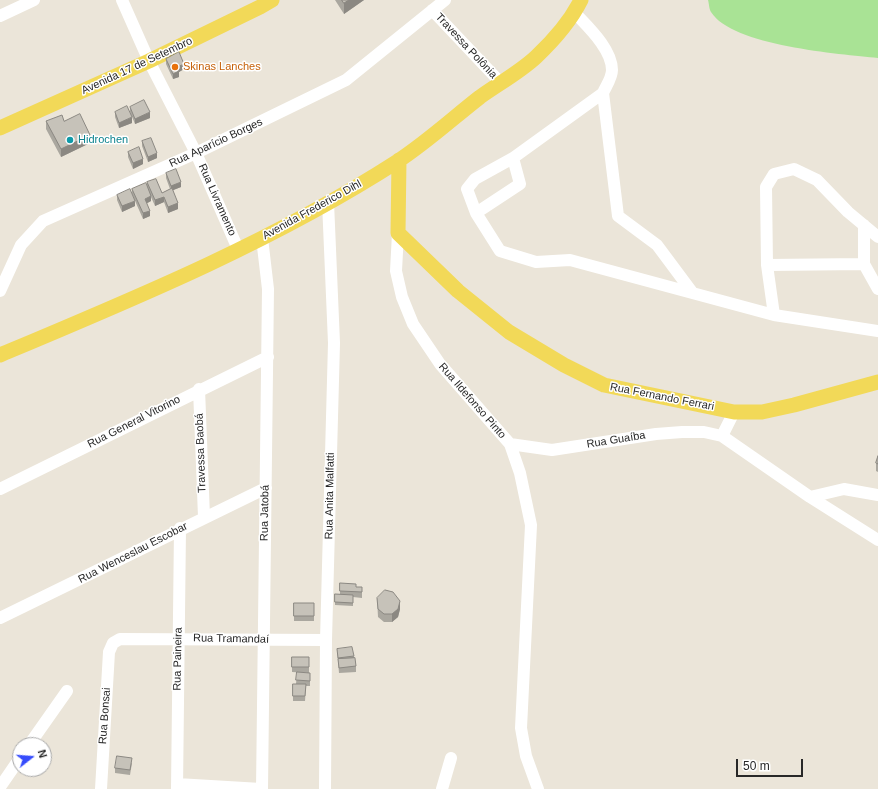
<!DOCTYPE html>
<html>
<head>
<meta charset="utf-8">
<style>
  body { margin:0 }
  #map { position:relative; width:878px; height:789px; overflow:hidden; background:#ebe5d9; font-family:Arial,sans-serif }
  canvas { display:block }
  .north { position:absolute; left:12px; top:737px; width:40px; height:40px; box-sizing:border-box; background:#fff; border:1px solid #a9a9a9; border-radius:50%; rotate:73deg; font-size:11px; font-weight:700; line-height:16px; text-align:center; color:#282828 }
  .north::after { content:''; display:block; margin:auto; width:14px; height:18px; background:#364cfc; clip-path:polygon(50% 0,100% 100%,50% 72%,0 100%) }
  .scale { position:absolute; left:736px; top:759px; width:67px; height:18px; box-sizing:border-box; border:2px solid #282828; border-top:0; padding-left:5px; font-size:12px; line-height:14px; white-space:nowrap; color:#282828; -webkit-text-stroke:3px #fff; paint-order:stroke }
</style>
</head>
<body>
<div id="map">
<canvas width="878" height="789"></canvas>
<div class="north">N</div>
<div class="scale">50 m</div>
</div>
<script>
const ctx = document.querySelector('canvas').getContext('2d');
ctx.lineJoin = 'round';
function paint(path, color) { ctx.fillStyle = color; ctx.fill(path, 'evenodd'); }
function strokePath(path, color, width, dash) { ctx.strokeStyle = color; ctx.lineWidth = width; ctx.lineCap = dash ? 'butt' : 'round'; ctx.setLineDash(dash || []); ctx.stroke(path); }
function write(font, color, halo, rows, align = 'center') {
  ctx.font = font + ' Arial,sans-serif'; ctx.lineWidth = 3; ctx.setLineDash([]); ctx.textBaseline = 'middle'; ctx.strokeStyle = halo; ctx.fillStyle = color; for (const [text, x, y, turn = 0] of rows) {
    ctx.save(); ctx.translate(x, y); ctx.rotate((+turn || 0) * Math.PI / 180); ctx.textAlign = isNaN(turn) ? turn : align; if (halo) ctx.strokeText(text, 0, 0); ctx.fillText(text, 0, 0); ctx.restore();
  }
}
const green = new Path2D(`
  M708,0H878V58C840,54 732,46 711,12C709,9 709,3 708,0Z`);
const minor = new Path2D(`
  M122,0L149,61L196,153L238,249
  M432,10L500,82
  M575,13C588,27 612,49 612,70C612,78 606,86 603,93L513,158L475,179L467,189L476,213L500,251L536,262L570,260L774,315L878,331
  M0,16L34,0
  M603,93L618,216L657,245L692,292
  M476,213L520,184L513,158
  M398,233L396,271L402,297L413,324L440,364L510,444L520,473L531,525L521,728L526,756L538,789
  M864,264L878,289
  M767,265L864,264V225
  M0,291L21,245L43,221L196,153L346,80L445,0
  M774,315L767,265L766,187L774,174L794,169L817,180L848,212L878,237
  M199,389L204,517
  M722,436L734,412
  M510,444L552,450L656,434L682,432H704L722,436L810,497L878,540
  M0,489L268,357
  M810,497L844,489L878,495
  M0,618L266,488
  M29,745L67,691
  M177,784L261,789
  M0,787L20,758
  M101,789L109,652L113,643L120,639L326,640
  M177,789L180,528
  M262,789L268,289L262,238
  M325,789L326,640L334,343L328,202
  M442,789L451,758`);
const major = new Path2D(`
  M0,128L149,61L260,7L272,0
  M399,160L398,233L458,291L509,332L564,365L604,385L734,412H762L794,405L878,382
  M0,355C136,298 274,241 398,161C427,142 453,118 480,97C498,84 520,72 536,57C553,41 571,20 581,0`);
const wall = new Path2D(`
  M335,0H364L344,14Z
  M166,59L184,69L179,72V77L173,79L166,64Z
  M130,107L150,118L135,124L130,112Z
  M115,112L132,123L119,128L115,117Z
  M46,121H64L90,143L61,157L46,129Z
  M142,141L157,158L148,162L142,146Z
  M128,152L143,164L133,169L128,157Z
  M166,173L181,187L173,190L178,209L168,213L164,202L155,206L151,197V201L146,204L150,216L143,219L132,194V189L147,187V182L162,193L170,189L166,178Z
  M117,195L135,206L122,212L117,200Z
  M878,456V472L876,471V463Z
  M340,583L356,587H362V598L353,597V606L335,605V594H340Z
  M377,598L400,609L398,617L392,622H384L378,617Z
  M294,603H314V621H294Z
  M337,649L354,656L356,666V672L339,673Z
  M292,657H309V673L292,672Z
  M297,672L310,673V686H306L305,701H293V684H296Z
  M132,763L130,775L115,773V768Z`);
const shadedWall = new Path2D(`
  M349,0H364L344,14V3Z
  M184,64V69L179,72V77L173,79V74L177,67Z
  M150,112V118L135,124V119Z
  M132,117V123L119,128V123Z
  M90,135V143L61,157V149Z
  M157,153V158L148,162V157Z
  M143,159V164L133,169V163Z
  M181,182V187L171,191V186Z
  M151,196V201L145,204V199Z
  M164,197V202L155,206V200Z
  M135,201V206L122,212V206Z
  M178,203V209L168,213V207Z
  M150,211V216L143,219V213Z
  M400,601V609L398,617L392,622V614Z`);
const building = new Path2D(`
  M342,0H349L344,3Z
  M179,52L184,64L177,67L179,71L173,74L166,59Z
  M144,100L150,112L135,119L130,107Z
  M127,106L132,117L119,123L115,112Z
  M80,114L90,135L61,149L46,121L62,115L64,121Z
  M151,138L157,153L148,157L142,141Z
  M139,147L143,159L133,163L128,152Z
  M176,169L181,182L171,186L166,173Z
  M156,179L162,193L172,188L178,203L168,207L164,197L155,200L147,182Z
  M146,183L151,196L145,199L150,211L143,213L132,189Z
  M130,189L135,201L122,206L117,195Z
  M878,456V464L876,463Z
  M340,583L356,584V587H362V592L340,591Z
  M385,590L393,592L400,601L398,609L392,614H384L378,609L377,598Z
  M335,594L353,595V603L335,602Z
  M294,603H314V616H294Z
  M352,647L354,656L338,658L337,649Z
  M292,657H309V667H292Z
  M355,658L356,666L339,668L338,659Z
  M297,672L310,673V681L296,680Z
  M293,684H306L305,696H293Z
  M117,756L132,758L130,770L115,768Z`);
const markers = [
  [175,67,4,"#e8710a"],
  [70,140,4,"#0f9aa8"]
];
const streetNames = [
  ["Travessa Polônia",466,46,47],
  ["Avenida 17 de Setembro",137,66,-25],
  ["Rua Aparício Borges",216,143,-25],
  ["Rua Livramento",217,200,66],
  ["Avenida Frederico Dihl",312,210,-29],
  ["Rua Fernando Ferrari",662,397,11],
  ["Rua Ildefonso Pinto",472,401,49],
  ["Rua General Vitorino",134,422,-27],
  ["Rua Guaíba",616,440,-9],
  ["Travessa Baobá",201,453,-92],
  ["Rua Anita Malfatti",330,496,-89],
  ["Rua Jatobá",265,513,-89],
  ["Rua Wenceslau Escobar",133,553,-27],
  ["Rua Tramandaí",231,639,1],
  ["Rua Paineira",178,659,-89],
  ["Rua Bonsai",105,716,-86]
];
const foodNames = [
  ["Skinas Lanches",183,67]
];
const cultureNames = [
  ["Hidrochen",78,140]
];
paint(green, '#a9e395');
strokePath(minor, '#fff', 12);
strokePath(major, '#f2d958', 15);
paint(wall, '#aaa79f');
paint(shadedWall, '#8b8882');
paint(building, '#c6c2b9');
strokePath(building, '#8b8882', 1);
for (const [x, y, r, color] of markers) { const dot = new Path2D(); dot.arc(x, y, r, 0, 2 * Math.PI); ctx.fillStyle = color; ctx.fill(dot); strokePath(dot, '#fff', 1.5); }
write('11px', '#282828', '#fff', streetNames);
write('11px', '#c56008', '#fff', foodNames, 'left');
write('11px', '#0d838f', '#fff', cultureNames, 'left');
</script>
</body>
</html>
